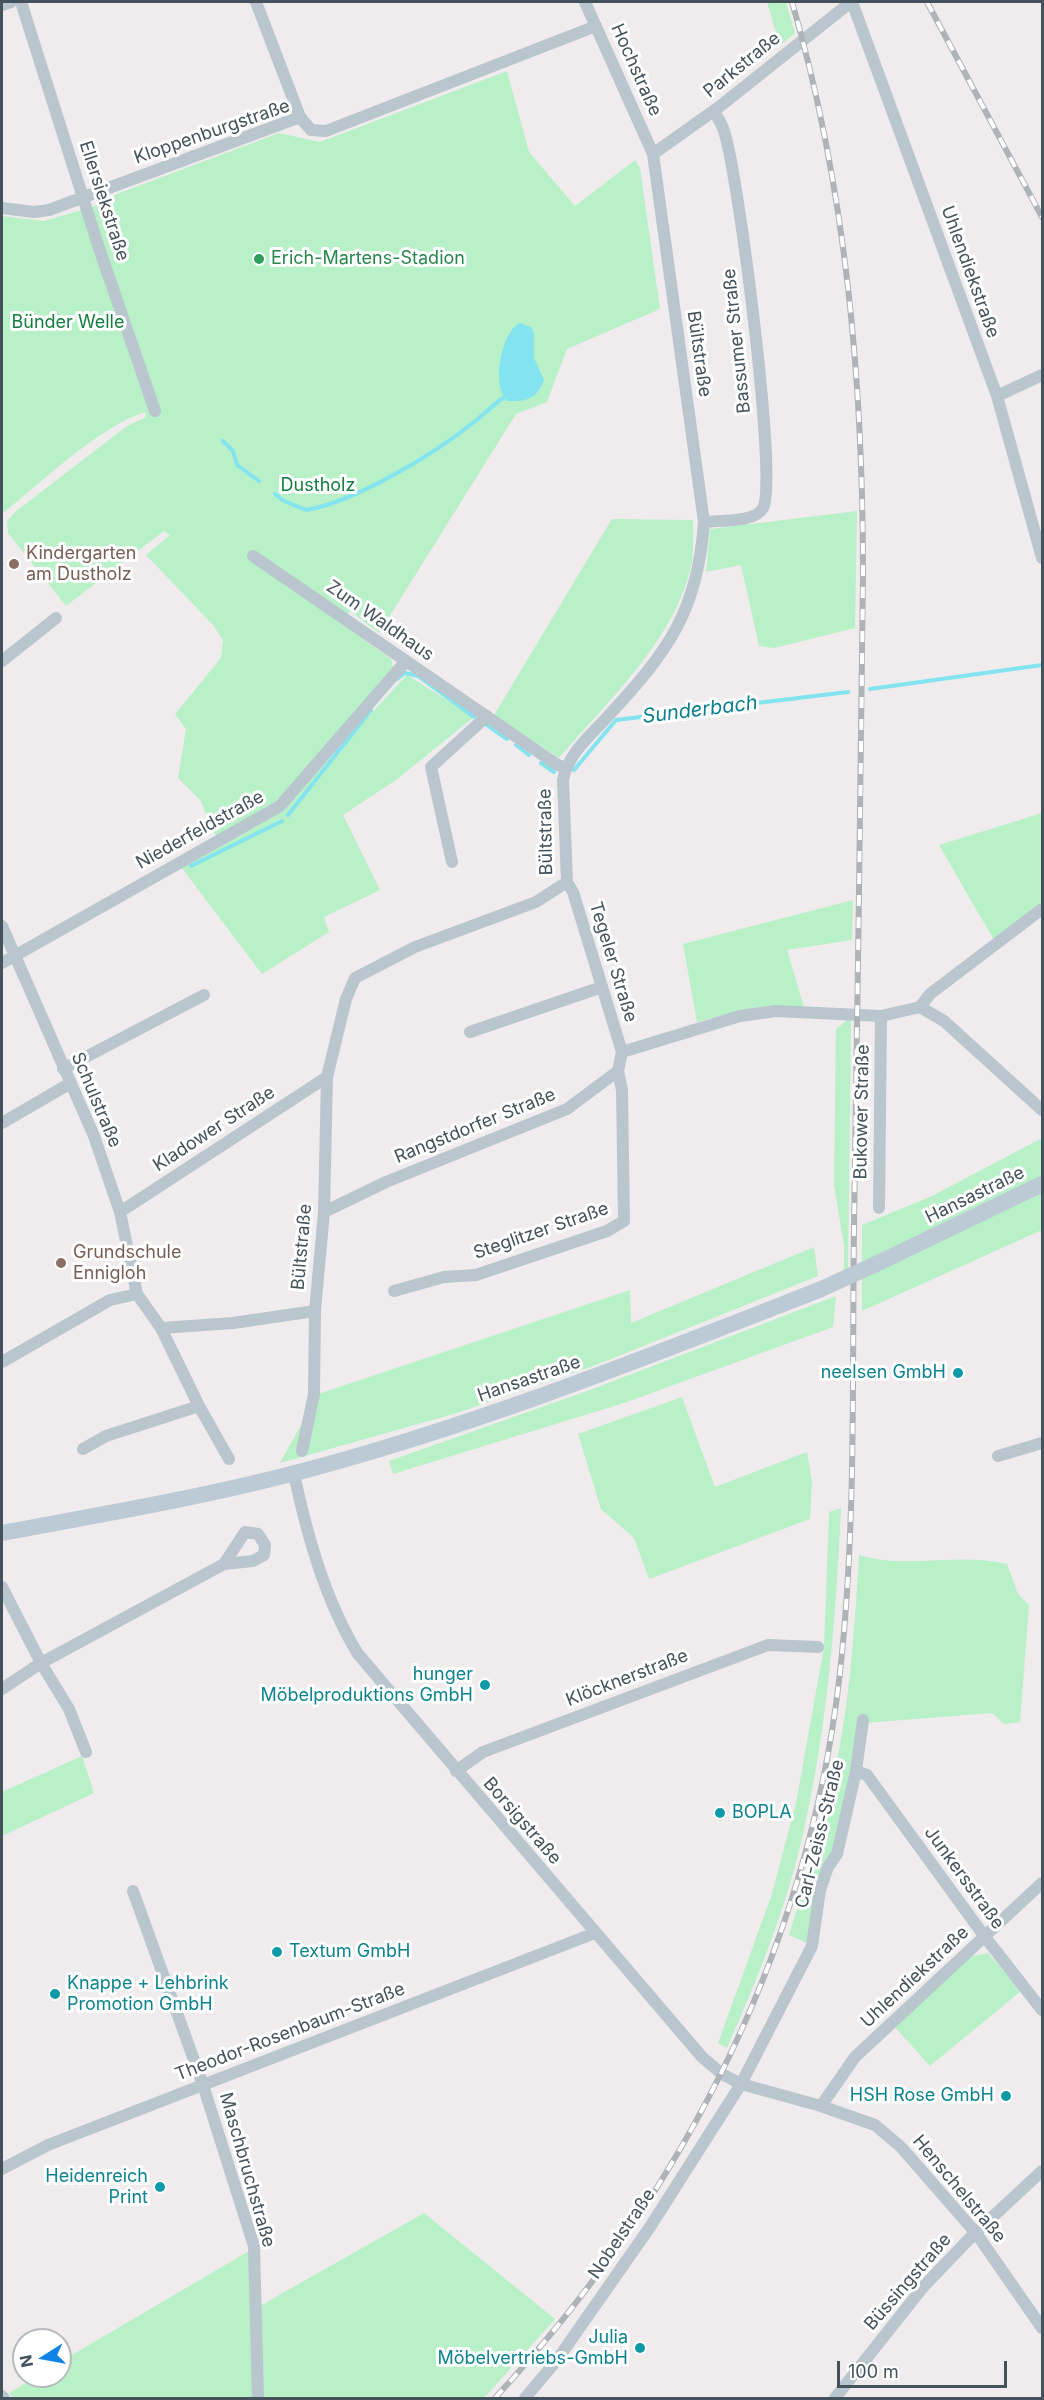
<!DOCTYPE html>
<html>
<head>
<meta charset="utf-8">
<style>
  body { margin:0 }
  #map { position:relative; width:1044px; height:2400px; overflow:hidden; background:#f0eced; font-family:Inter,sans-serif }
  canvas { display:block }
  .frame { position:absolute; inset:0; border:3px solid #44525b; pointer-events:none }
  .north { position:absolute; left:12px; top:2328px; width:60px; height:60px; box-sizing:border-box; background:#fff; border:2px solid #b4babd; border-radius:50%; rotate:259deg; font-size:16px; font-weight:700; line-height:24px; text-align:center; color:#44525b }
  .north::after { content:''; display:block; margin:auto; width:21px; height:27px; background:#1183e5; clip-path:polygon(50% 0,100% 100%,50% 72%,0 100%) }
  .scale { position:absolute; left:837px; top:2361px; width:170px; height:27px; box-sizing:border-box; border:3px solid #44525b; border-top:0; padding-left:8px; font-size:18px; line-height:21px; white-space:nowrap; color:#44525b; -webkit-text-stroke:4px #fff; paint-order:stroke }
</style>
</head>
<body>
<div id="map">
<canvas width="1044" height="2400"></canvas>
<div class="frame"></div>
<div class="north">N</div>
<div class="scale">100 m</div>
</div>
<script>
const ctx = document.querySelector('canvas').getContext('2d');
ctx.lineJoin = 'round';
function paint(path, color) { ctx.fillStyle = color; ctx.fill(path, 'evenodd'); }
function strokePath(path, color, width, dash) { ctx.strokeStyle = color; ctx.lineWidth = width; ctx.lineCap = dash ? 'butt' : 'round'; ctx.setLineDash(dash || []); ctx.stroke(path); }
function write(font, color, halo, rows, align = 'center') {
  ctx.font = font + ' Inter,sans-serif'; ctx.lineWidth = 6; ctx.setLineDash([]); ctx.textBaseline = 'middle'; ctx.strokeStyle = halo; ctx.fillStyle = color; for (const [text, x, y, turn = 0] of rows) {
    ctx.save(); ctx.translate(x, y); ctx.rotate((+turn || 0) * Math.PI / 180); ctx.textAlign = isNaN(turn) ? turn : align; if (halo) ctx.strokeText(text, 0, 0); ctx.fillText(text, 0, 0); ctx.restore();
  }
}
const green = new Path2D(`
  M767,2H786L795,33L780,46Z
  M507,71L529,152L575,206L635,160L640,168L660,309L567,349L547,402L516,414L379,633L350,611L339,622L391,659L393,667L290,790L265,810L217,839L200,800L178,778L186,729L175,714L221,658L223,640L213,625L146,555L170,535L164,531L66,606L8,533L7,521L15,512L127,426L146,417L145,412C98,427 41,483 2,514V216L44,221L92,207L117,194L279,133L320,142Z
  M857,511L855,628L774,648L759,646L741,565L706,572L710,529Z
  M612,519L693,520C693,533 694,548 692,561C678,637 607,702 559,758L494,715Z
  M407,675L474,717L396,780L343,815L380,890L324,917L329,932L262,974L181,867L290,801Z
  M1042,813V902L994,940L939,845Z
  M853,900L852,940L787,950L804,1007C766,1006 733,1011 697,1022L683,944Z
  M851,1017L848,1276L844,1278V1245L834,1185L836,1029Z
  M1042,1138V1230L862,1311V1225L932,1196Z
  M814,1247L818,1276L596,1365L457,1413L280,1463L318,1394L630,1290L631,1323Z
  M836,1296L833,1327L624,1403L393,1474L389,1461L590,1390Z
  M682,1397L715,1487L807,1452L812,1482L810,1519L649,1579L634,1538L601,1509L578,1434Z
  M841,1508C836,1616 828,1723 804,1829C788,1904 758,1978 727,2048L718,2043L772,1894L796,1803L824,1647L829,1512Z
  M859,1555C908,1570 957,1552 1007,1564L1018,1594L1029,1605L1020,1722L1004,1724L992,1713L864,1723L809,1944L789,1935C808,1874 828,1812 839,1750C851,1686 855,1620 859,1555Z
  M82,1756L94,1793L2,1836V1792Z
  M988,1953L1021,1991L930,2066L894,2026L972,1956Z
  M424,2213L555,2319L484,2398H263L258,2307Z
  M249,2251L254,2398H14L9,2393L38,2376H60V2362Z`);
const water = new Path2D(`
  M519,323L531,327L534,334V358L544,380C537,399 526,402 507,401C491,385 501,334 519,323Z`);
const stream = new Path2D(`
  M223,441L233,451L237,465L259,481
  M275,494L284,501L306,510C355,502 436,453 474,422C484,414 493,405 503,398
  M397,679L405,673L418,676L474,717
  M870,689L1042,665
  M487,725L507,739
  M516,745L529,755
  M541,763L554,772
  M574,770L616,720L848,692
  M288,815L371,710
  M191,866L282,821`);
const minor = new Path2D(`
  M21,2L99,248L155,411
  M256,2L300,117
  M852,2L997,396L1042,558
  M2,5L11,2
  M653,154L719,107L851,2
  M2,208L34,212L49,210L300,117L311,130L326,131L596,26
  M997,396L1042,375
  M704,522C720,520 755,523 763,508C778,481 738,172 724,131C722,124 717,117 714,111
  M253,556L556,764L565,768
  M2,661L56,618
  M452,862L431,767L487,716
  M2,926L94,1136L120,1212L137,1294L161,1328L199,1406L229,1459
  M2,963L280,806L406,661
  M920,1007L930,994L1042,909
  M470,1032L602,987
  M622,1052L740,1016L776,1011L881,1016L920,1007L944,1021L1042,1110
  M63,1069L204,995
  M2,1123L69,1084
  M879,1208L881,1016
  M120,1212L327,1077
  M324,1212L386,1182L567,1109L618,1071L622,1052L573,892L567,882L563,780C568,753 592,734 610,714C668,651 698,611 704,522L653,154L585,2
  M394,1291L444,1277L476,1275L607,1231L624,1221L622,1090L618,1071
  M161,1328L233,1323L315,1311
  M2,1362L110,1300L137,1294
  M83,1449L106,1436L199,1406
  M302,1451L314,1394L315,1311L324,1212L327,1077L346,999L355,978L415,947L536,902L567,882
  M998,1456L1042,1443
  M294,1474C307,1535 325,1600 358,1654L702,2057L722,2074L741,2084L821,2106L875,2125L901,2147L976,2233L1042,2328
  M2,1587L41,1663L69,1709L86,1752
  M2,1689L41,1663L224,1564L253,1561L264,1555L265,1545L258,1534L245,1532L224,1564
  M456,1771L483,1752L768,1645L818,1647
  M856,1771L867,1775L985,1937L1042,2010
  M133,1891L203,2085L254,2246L258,2398
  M821,2106L855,2057L1042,1883
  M2,2169L48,2145L595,1933
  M2,2396L4,2398
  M525,2398L557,2360L650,2227L741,2084L812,1946L820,1890L828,1867L837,1854L856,1771L863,1720
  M835,2398L924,2286L973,2235L1042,2171`);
const secondary = new Path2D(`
  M874,1265L1042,1184
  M2,1533C99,1515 199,1498 295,1473C475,1426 647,1357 819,1290`);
const rail = new Path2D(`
  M927,2L1042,217
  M495,2398C687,2190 815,1937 842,1653C856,1512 852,1370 854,1229C857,1011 861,792 863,574C863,381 846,188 792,2`);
const secondaryBridge = new Path2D(`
  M819,1290L874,1265`);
const markers = [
  [259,259,6,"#2e9e5b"],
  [14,564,6,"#8d6e63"],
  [61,1263,6,"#8d6e63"],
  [958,1373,6,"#0f9aa8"],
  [485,1685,6,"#0f9aa8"],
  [720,1813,6,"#0f9aa8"],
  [277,1952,6,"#0f9aa8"],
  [55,1994,6,"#0f9aa8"],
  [1006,2096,6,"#0f9aa8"],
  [160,2187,6,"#0f9aa8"],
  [640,2348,6,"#0f9aa8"]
];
const streetNames = [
  ["Parkstraße",742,65,-39],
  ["Hochstraße",636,70,66],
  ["Kloppenburgstraße",212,132,-19],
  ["Ellersiekstraße",104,201,72],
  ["Uhlendiekstraße",970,272,70],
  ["Bassumer Straße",737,341,-96],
  ["Bültstraße",699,354,82],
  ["Zum Waldhaus",380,621,35],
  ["Niederfeldstraße",200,830,-29],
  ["Bültstraße",546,832,-91],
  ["Tegeler Straße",613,962,73],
  ["Schulstraße",96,1100,67],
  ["Bukower Straße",862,1112,-89],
  ["Rangstdorfer Straße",475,1126,-22],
  ["Kladower Straße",214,1129,-33],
  ["Hansastraße",975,1195,-26],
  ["Steglitzer Straße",541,1231,-19],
  ["Bültstraße",302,1247,-85],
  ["Hansastraße",529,1379,-19],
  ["Klöcknerstraße",627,1678,-21],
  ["Borsigstraße",522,1821,49],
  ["Carl-Zeiss-Straße",820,1834,-76],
  ["Junkersstraße",964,1878,54],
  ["Uhlendiekstraße",915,1977,-43],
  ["Theodor-Rosenbaum-Straße",290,2032,-21],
  ["Maschbruchstraße",247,2170,74],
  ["Henschelstraße",959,2189,50],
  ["Nobelstraße",622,2234,-56],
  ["Büssingstraße",908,2282,-49]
];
const leisureNames = [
  ["Erich-Martens-Stadion",271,259]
];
const parkNames = [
  ["Bünder Welle",68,323],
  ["Dustholz",318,486]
];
const educationNames = [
  ["Kindergarten",26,554],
  ["am Dustholz",26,575],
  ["Grundschule",73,1253],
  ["Ennigloh",73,1274]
];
const cultureNames = [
  ["neelsen GmbH",946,1373],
  ["hunger",473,1675],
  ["Möbelproduktions GmbH",473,1696],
  ["BOPLA",732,1813,"left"],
  ["Textum GmbH",289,1952,"left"],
  ["Knappe + Lehbrink",67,1984,"left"],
  ["Promotion GmbH",67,2005,"left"],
  ["HSH Rose GmbH",994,2096],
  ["Heidenreich",148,2177],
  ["Print",148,2198],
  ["Julia",628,2338],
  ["Möbelvertriebs-GmbH",628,2359]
];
const waterNames = [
  ["Sunderbach",700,710,-7]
];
paint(green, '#b8f0c8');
paint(water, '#83e4ef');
strokePath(stream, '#83e4ef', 4);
strokePath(minor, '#bac6cd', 12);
strokePath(secondary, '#bccad5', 16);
strokePath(rail, '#aeb3b7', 6);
strokePath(rail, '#fff', 4, [11]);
strokePath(secondaryBridge, '#bccad5', 16);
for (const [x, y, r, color] of markers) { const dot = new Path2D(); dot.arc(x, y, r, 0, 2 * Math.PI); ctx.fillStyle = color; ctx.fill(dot); strokePath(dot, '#fff', 2); }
write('18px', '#44525b', '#fff', streetNames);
write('18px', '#27864d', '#fff', leisureNames, 'left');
write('18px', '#137e3d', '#fff', parkNames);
write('18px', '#785e54', '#fff', educationNames, 'left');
write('18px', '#0d838f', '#fff', cultureNames, 'right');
write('italic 20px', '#087f8d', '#fff', waterNames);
</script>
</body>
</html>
